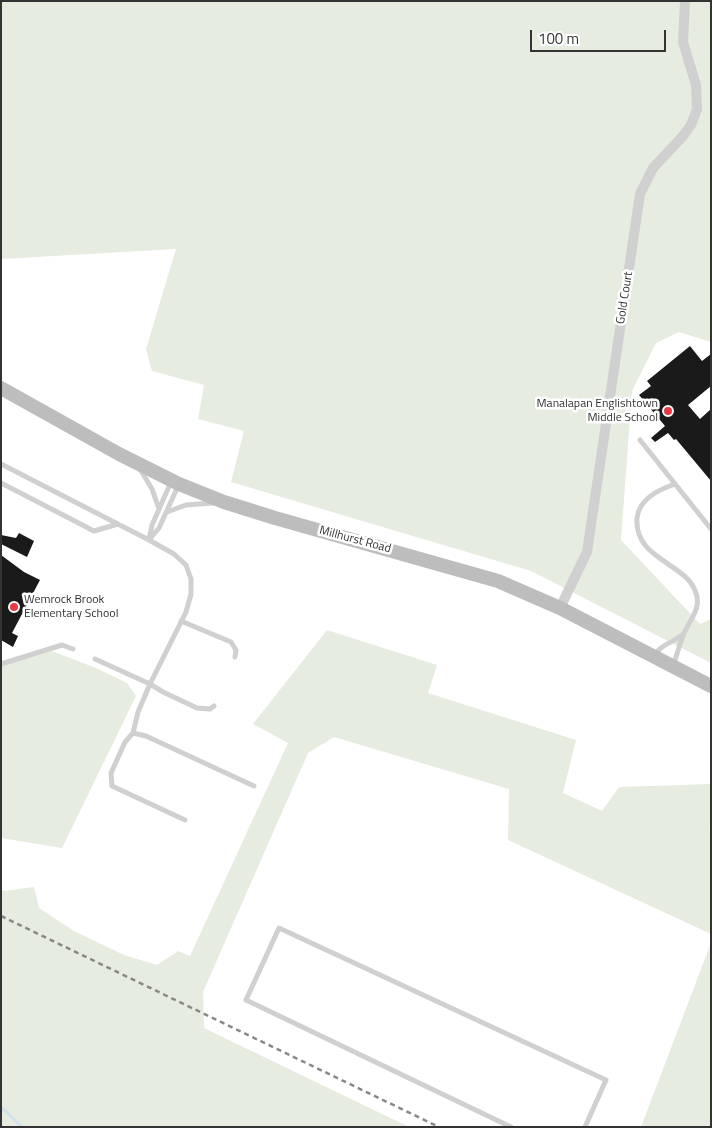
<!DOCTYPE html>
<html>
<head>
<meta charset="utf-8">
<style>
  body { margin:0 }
  #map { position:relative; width:712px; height:1128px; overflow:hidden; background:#fff; font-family:"Titillium Web",sans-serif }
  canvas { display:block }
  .frame { position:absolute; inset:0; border:2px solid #333; pointer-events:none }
  .scale { position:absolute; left:530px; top:30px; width:136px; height:22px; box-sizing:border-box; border:2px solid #333; border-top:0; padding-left:6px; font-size:15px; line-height:18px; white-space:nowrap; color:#333; -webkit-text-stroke:4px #fff; paint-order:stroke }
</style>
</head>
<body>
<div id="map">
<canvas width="712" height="1128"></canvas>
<div class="frame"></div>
<div class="scale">100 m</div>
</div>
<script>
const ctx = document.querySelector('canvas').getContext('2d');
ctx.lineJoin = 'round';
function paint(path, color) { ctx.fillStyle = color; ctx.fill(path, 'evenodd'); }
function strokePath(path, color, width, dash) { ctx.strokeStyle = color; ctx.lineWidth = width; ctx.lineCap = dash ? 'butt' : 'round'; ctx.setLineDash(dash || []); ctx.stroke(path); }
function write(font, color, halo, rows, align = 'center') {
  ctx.font = font + ' "Titillium Web",sans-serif'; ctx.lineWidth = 5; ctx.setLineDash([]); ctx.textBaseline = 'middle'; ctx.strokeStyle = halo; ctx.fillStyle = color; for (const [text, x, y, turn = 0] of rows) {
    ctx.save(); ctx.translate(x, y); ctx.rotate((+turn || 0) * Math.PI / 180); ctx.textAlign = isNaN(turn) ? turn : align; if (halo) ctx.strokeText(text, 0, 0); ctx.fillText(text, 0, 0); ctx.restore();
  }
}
const green = new Path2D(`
  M1,1H711V342L679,332L656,343L632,391L621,540L700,624L711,619V663L531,571L231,482L244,431L198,419L204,385L152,371L146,349L176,249L1,259Z
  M327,630L437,665L428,693L576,740L563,793L602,811L619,787L711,784V829L709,830L711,832V934L508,840L509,789L334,737L308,753L203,992L204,1028L409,1127H1V889L4,891L34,887L39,908L74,931L124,955L157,965L178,951L190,956L288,743L253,724Z
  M52,651L96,668L127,683L136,696L62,848L1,838V665Z
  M711,942V1127H641L709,948Z`);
const stream = new Path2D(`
  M1,1107L22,1127`);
const building = new Path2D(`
  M690,346L702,361L711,354V386L688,405L700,419L711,409V481L676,439L674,440L668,433L655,442L651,438L665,426L639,395L651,386L647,381Z
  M19,533L34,541L27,557L1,544V535L16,538Z
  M1,555L24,572L40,580L12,633L18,636L13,647L1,640Z`);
const lane = new Path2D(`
  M640,440L711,529
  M1,464L149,540L174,554L186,565L191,579V594L186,612L150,684L138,712L133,733
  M140,469L152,489L159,509
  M1,483L94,531L118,524
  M167,512L186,505L213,503
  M149,539L152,525L171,482
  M149,540L159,528L178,486
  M181,621L231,642L236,650L235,657
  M654,656C660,645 672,643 682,635
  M95,659L150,684L163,692L197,708L210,709L214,706
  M1,664L62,645L73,649
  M673,665C677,656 679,645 683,636C688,621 702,610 696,593C686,562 634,560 637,518C639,499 658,490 675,484
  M185,820L112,786L111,773L125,742L133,733L146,736L254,786
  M511,1127L246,1000L279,928L606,1080L585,1127`);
const street = new Path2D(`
  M560,608L587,552L640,194L653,168L683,136L691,125L697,109L696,85L683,42L685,1`);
const secondary = new Path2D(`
  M1,388L119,454L179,484L224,502L275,518L498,581L560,608L711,686`);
const rail = new Path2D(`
  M1,916L439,1127`);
const markers = [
  [668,411,5,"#e63946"],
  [14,607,5,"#e63946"]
];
const streetNames = [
  ["Gold Court",625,298,-81],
  ["Millhurst Road",355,540,15]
];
const poiNames = [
  ["Manalapan Englishtown",658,404],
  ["Middle School",658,418],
  ["Wemrock Brook",24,600,"left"],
  ["Elementary School",24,614,"left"]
];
paint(green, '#e6ecdf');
strokePath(stream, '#cfe2ee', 2.5);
paint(building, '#1a1a1a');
strokePath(lane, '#d0d0d0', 5);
strokePath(street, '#d0d0d0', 10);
strokePath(secondary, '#bdbdbd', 14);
strokePath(rail, '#888', 2.5, [5, 4]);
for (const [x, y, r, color] of markers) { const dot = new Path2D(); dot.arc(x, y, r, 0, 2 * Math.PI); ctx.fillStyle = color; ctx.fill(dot); strokePath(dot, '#fff', 2); }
write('12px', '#333', '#fff', streetNames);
write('12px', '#333', '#fff', poiNames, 'right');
</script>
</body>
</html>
